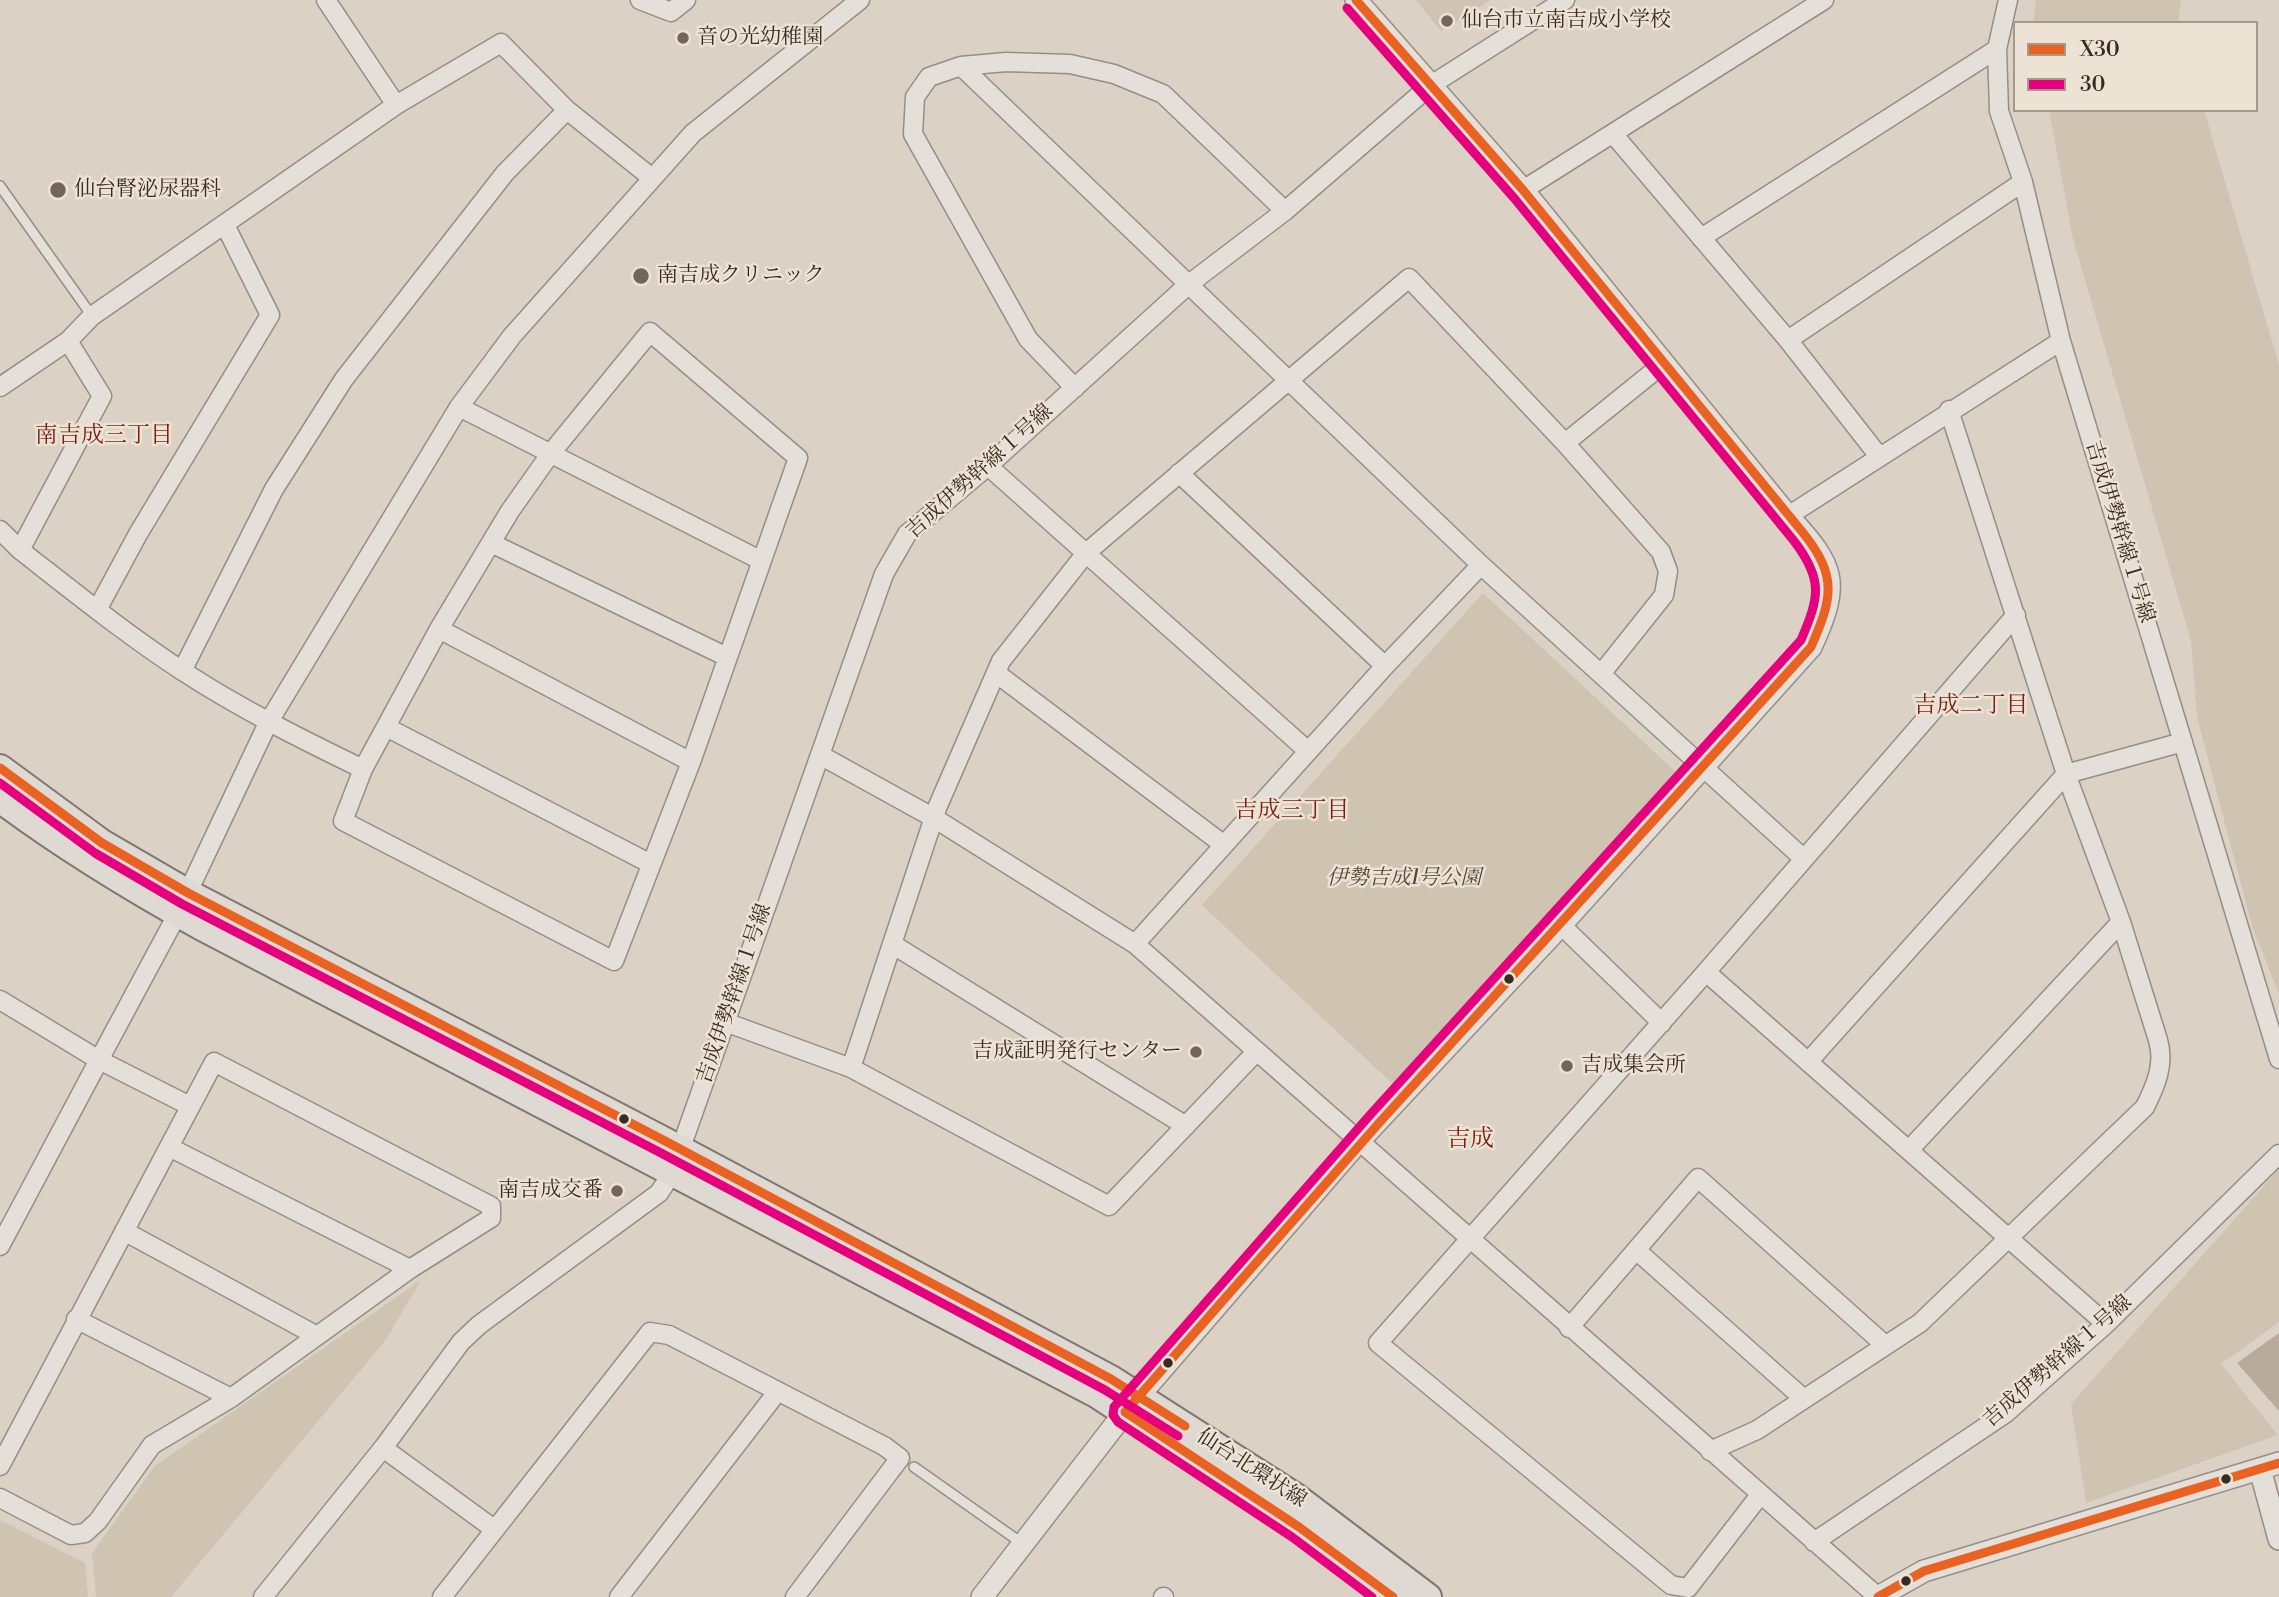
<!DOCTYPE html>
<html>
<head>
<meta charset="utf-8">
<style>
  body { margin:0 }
  #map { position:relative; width:2279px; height:1597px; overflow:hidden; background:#dbd2c5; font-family:"Libre Bodoni",serif }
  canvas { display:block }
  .legend { position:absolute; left:2013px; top:21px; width:245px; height:91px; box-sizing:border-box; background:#ede3d4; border:2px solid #a5998d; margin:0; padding:9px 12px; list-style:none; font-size:21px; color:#392a23 }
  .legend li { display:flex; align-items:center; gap:14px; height:35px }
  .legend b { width:35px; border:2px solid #a5998d }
</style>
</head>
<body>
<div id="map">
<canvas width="2279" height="1597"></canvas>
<ul class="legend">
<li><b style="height:9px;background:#e96222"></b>X30</li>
<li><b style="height:9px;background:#e5007d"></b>30</li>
</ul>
</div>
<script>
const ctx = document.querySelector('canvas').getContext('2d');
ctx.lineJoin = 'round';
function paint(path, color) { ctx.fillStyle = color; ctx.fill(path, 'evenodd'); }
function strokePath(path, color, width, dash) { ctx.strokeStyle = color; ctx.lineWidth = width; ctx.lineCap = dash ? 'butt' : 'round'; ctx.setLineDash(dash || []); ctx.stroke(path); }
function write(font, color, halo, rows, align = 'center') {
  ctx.font = font + ' "Libre Bodoni","Noto Serif JP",serif'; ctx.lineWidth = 5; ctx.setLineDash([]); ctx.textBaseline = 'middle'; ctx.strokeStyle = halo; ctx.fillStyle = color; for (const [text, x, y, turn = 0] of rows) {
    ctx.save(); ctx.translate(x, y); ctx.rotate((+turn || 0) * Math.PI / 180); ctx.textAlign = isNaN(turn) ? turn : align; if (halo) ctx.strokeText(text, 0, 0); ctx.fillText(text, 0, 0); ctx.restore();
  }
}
const green = new Path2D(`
  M1416,0H1491L1441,31Z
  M2036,0H2181L2178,23H2033Z
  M2049,110H2204L2279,365V994L2252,926L2197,717L2191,641L2073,239Z
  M1483,593L1677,773L1396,1087L1202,905Z
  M2279,1169V1322L2221,1364L2278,1435L2086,1503L2071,1404Z
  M421,1280L385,1341L171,1597H96L92,1553L155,1466Z
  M0,1520L85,1563L88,1597H0Z`);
const water = new Path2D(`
  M2279,1333V1411L2237,1363Z`);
const service = new Path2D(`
  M0,186L92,316
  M914,1467L1023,1544`);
const minor = new Path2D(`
  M326,0L396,105
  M640,0L671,12L686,0
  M2008,0L1997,49L1999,111L2023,182L2061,341L2279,1059
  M961,66L1481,565L1804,859
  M1614,135L1788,340L1878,455
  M1523,190L1824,0
  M1701,238L1997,49
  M650,332L798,458L691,762L614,961L343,821L363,769L439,629L510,511L551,453Z
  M1788,340L2023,182
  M68,341L102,396L20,550C74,592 127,635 184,672C241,709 301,739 363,769
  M0,387L68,341L92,316L396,105L501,43L567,110L652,178
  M1075,388L1028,339L913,134L915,97L929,77L961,66L1006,62L1070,64L1114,74L1163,94L1285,211
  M459,407L760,560
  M1565,443L1663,364
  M988,466L1308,751
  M1179,473L1385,666
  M1788,516L2061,341
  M0,530L20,550
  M491,543L727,657
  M97,610L138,534L270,315L225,225
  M439,629L691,762
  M182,671L274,489L344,379L505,173L567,110
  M996,673L1224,845
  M386,727L651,864
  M820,755L934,818L1135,944L1878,1597
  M1561,925L1662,1023
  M892,944L1186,1126
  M1135,944L1385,666L1481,565
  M1706,972L2106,1324
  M0,1000L99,1060L178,913L268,723L459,407L512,336L693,133L860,0
  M725,1022L851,1068L1109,1206L1257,1051
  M1808,1062L2066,774L2183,742
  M851,1068L937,808L1001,661L1086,553L1409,278L1565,443L1661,552L1668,571L1664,595L1601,674
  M169,1147L410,1269
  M1909,1150L2121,922
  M124,1231L317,1336
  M0,1246L99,1060L190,1106
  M1636,1250L1804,1399
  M76,1319L231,1398
  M1569,1328L1698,1178L1885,1345
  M383,1448L494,1529
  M1710,1451L1757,1430L1920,1323L2145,1107C2156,1085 2165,1064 2158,1040L2121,922L2066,774L1949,410
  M0,1466L214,1062L491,1206V1218L410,1269L231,1398L152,1445L98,1521L85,1533L71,1535L0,1498
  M1760,1495L1688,1588L1671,1585L1378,1343L1706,972L2016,615
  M1814,1542L2006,1413L2106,1324L2279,1154
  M263,1597L383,1448L461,1342L479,1325L659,1193L672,1173L884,574L907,534L988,466L1189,284L1285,211L1431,85L1565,0
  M442,1597L650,1332L669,1335L884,1446L900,1458L795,1597
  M619,1597L778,1391
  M1163,1597H1164`);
const tertiary = new Path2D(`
  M2260,1469L2279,1539
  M982,1597L1125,1412L1359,1141L1561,925L1811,647C1841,582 1835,567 1788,516L1523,190L1356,0
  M1878,1597L1924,1571L2279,1463`);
const primary = new Path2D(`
  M0,768L102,843L188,893L667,1142L1111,1379L1296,1497L1428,1597
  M0,799C64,847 130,887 200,926L1096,1394L1299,1527L1393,1597`);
const bus1 = new Path2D(`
  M1356,0L1523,190L1804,534C1838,577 1832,599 1811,647L1379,1123L1125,1412L1299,1527L1393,1597
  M0,768L102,843L188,893L667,1142L1111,1379L1185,1426
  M1878,1597L1924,1571L2279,1463`);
const bus2 = new Path2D(`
  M1347,8L1514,198L1794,541C1824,580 1819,598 1801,640L1370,1115L1114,1407L1113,1415L1118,1422L1292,1537L1372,1597
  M0,783L95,853L182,904L661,1153L1105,1390L1178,1436`);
const markers = [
  [1447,21,7,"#72655c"],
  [683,38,7,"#72655c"],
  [58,190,9,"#72655c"],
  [641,276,9,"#72655c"],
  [1509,979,6,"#392a23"],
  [1196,1052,7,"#72655c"],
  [1567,1066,7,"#72655c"],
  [624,1119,6,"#392a23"],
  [617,1191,7,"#72655c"],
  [1168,1363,6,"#392a23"],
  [2226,1479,6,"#392a23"],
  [1906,1581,6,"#392a23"]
];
const poiNames = [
  ["仙台市立南吉成小学校",1461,21],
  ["音の光幼稚園",697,38],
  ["仙台腎泌尿器科",74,190],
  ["南吉成クリニック",657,276],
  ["吉成証明発行センター",1182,1052,"right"],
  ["吉成集会所",1581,1066],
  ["南吉成交番",603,1191,"right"]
];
const streetNames = [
  ["吉成伊勢幹線１号線",980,472,-42],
  ["吉成伊勢幹線１号線",2119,532,73],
  ["吉成伊勢幹線１号線",735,994,-71],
  ["吉成伊勢幹線１号線",2058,1362,-41],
  ["仙台北環状線",1251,1469,33]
];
const parkNames = [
  ["伊勢吉成1号公園",1404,879]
];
const neighbourhoodNames = [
  ["南吉成三丁目",104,436],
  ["吉成二丁目",1971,706],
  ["吉成三丁目",1292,811]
];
const quarterNames = [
  ["吉成",1470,1140]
];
paint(green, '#cfc3b2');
paint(water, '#b8ab9b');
strokePath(service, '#958e86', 12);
strokePath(minor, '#958e86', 21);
strokePath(tertiary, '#958e86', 24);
strokePath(primary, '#7e7770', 30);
strokePath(service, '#e4dfd9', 9);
strokePath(minor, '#e4dfd9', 18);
strokePath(tertiary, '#e4dfd9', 21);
strokePath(primary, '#dedad3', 26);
strokePath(bus1, '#e96222', 9);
strokePath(bus2, '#e5007d', 9);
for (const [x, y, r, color] of markers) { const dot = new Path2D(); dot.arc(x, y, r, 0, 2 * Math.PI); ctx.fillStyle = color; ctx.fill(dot); strokePath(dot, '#ede3d4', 2.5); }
write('21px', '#392a23', '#ede3d4', poiNames, 'left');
write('21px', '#392a23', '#ede3d4', streetNames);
write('italic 21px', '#55463d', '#ede3d4', parkNames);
write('23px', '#7a1f14', '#ede3d4', neighbourhoodNames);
write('24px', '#7a1f14', '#ede3d4', quarterNames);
</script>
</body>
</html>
